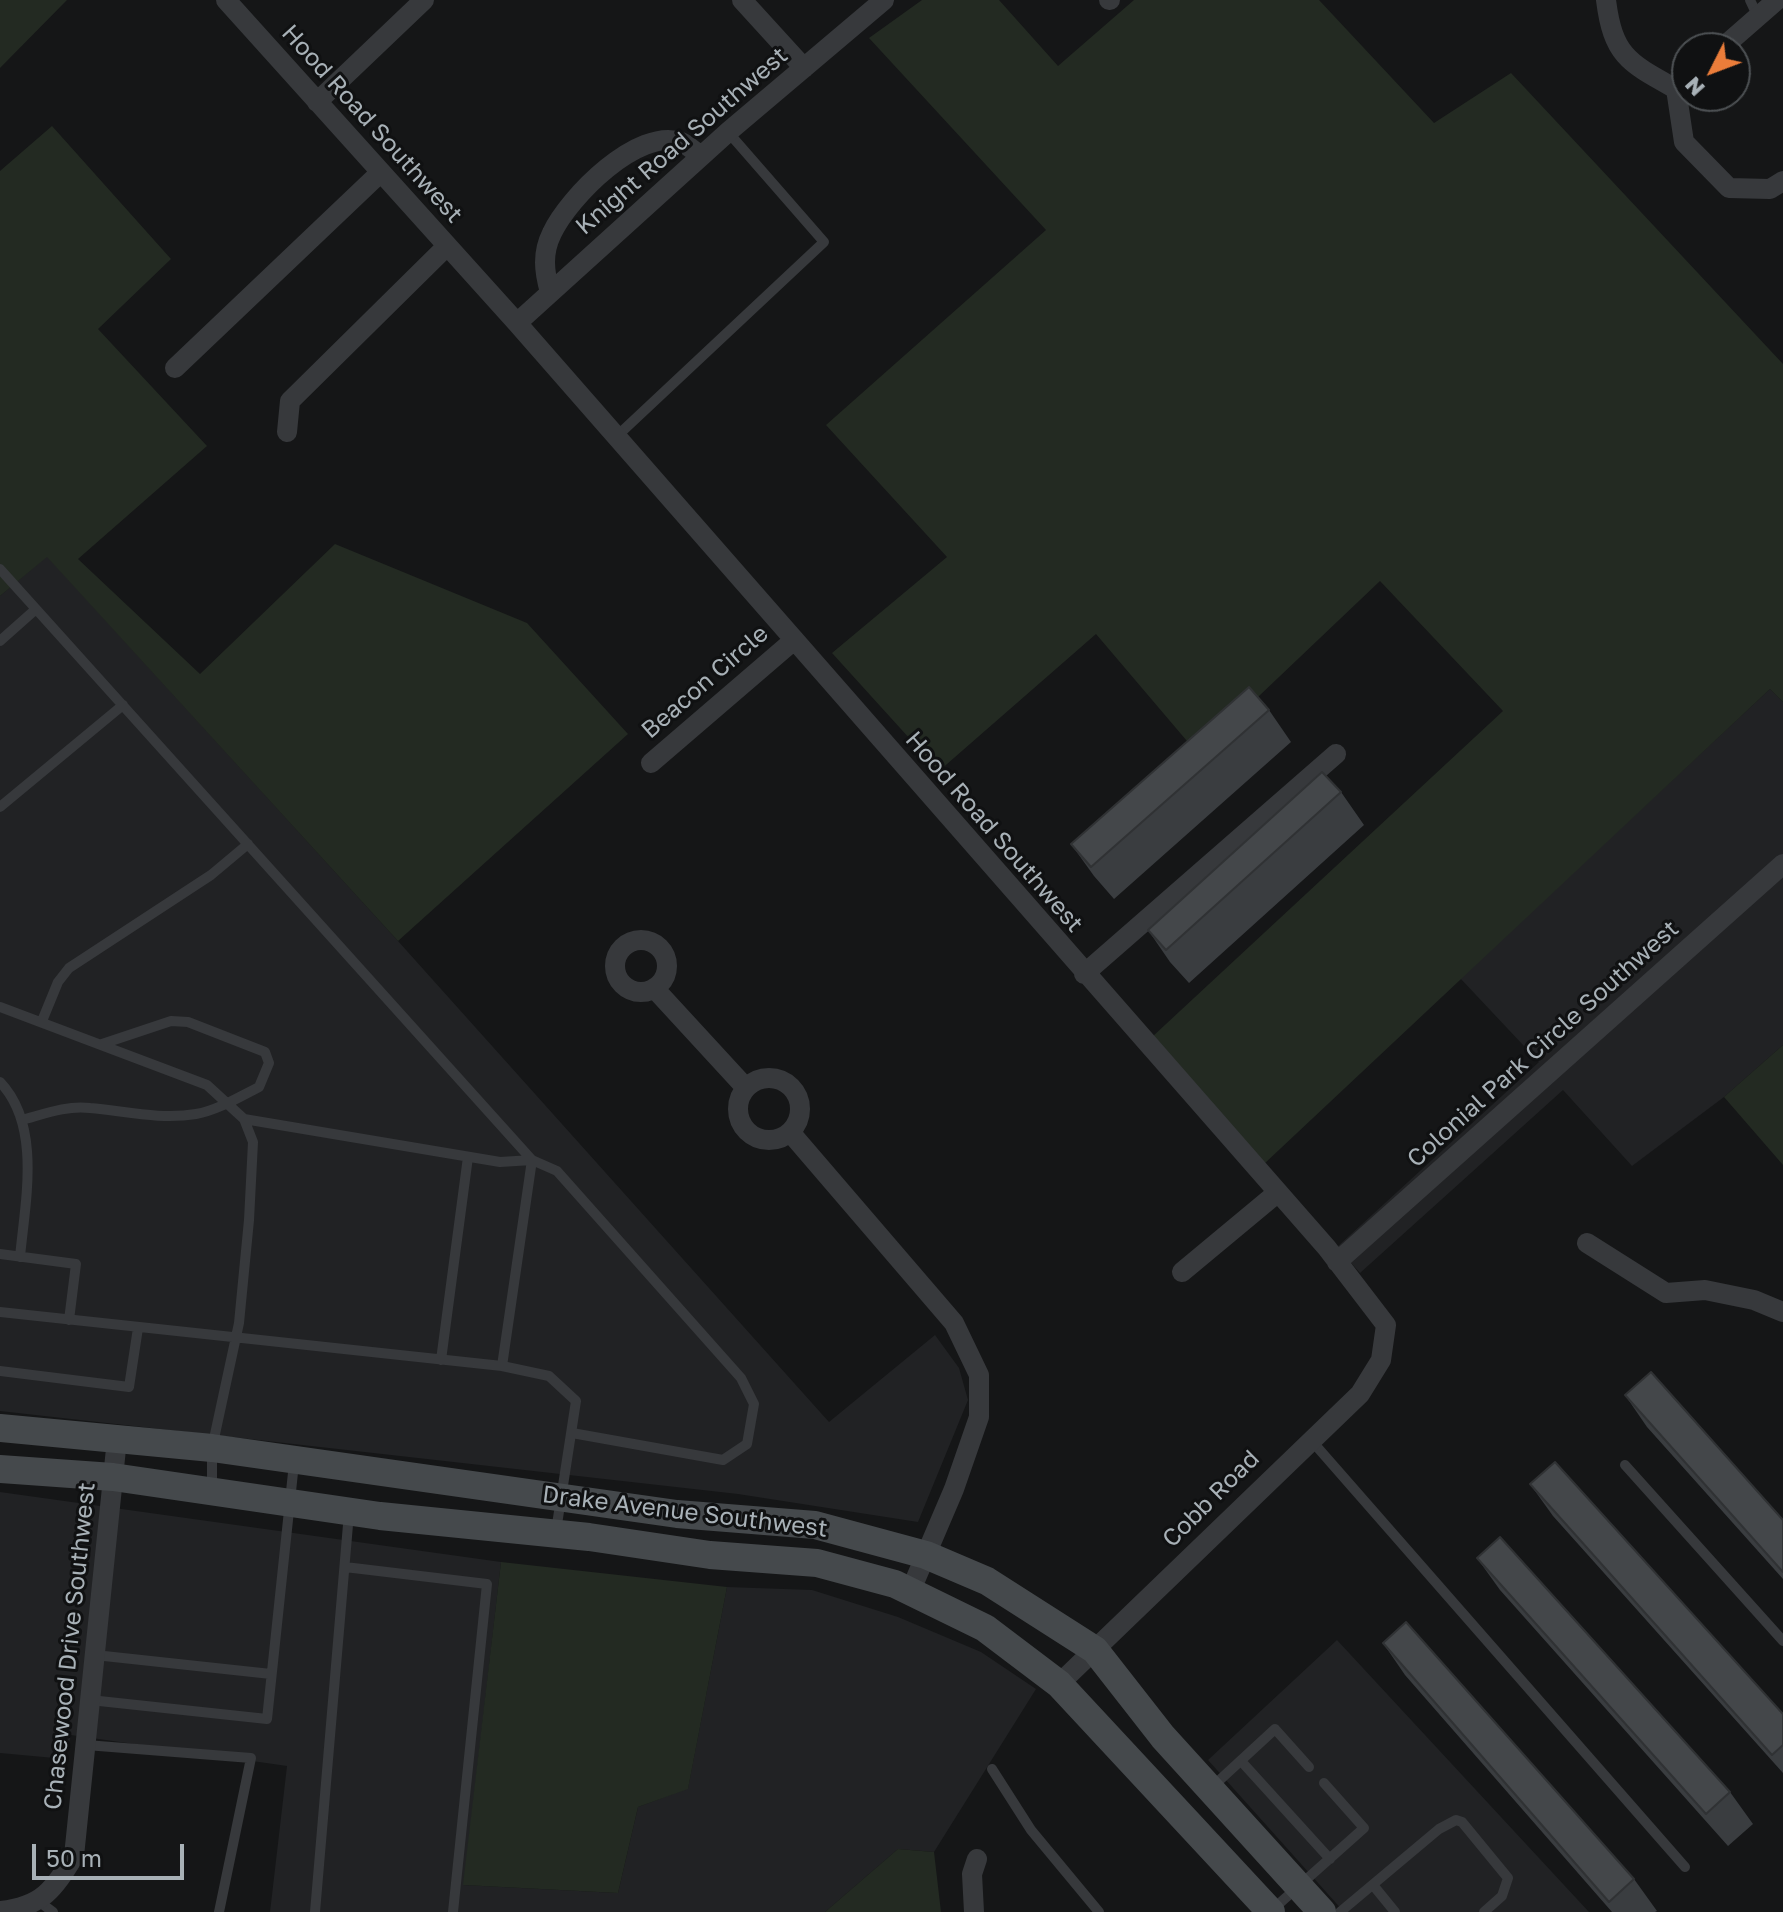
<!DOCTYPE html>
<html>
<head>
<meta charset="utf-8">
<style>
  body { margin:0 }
  #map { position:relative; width:1783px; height:1912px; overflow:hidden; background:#151617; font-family:"Golos Text",sans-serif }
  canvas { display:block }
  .north { position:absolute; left:1671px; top:32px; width:80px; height:80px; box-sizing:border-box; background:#101112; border:2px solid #4d5154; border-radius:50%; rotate:228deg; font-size:22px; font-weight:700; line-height:32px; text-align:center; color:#a8b1b7 }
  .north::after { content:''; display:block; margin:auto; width:28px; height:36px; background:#eb7d3a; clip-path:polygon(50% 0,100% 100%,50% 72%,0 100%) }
  .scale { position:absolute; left:32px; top:1844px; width:152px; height:36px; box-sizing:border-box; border:4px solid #a8b1b7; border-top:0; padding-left:10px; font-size:24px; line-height:28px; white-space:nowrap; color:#a8b1b7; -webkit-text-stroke:6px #101112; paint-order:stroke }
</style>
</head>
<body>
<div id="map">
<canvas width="1783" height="1912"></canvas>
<div class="north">N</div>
<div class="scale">50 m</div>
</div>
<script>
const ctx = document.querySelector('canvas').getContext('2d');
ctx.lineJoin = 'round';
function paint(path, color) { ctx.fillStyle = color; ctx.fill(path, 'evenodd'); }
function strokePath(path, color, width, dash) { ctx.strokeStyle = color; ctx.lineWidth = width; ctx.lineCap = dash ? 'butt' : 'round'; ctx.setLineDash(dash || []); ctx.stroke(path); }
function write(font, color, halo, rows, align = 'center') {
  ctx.font = font + ' "Golos Text",sans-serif'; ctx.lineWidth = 6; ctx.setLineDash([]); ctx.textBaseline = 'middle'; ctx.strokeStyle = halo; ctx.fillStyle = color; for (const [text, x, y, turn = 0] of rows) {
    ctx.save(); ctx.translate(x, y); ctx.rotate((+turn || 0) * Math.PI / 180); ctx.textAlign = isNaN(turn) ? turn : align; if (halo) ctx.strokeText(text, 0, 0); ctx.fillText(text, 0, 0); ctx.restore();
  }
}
const built = new Path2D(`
  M47,556L398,941L829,1422L935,1335L959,1368L968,1400L918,1522L738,1494L0,1411V596Z
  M1770,689L1783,702V1045L1724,1097L1632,1166L1563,1090L1360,1273L1337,1247L1539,1062L1460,978Z
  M0,1492L501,1562L464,1885L618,1893L638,1807L688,1788L727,1587L812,1590L898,1617L981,1652L1036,1689L934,1852L898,1849L825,1912H270L287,1766L71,1735L65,1759L0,1753Z
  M1337,1640L1589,1912H1344L1208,1760Z`);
const green = new Path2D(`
  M0,0H67L0,68Z
  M922,0H999L1058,66L1134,0H1319L1434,123L1511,73L1783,364V702L1770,689L1264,1164L1152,1037L1503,711L1380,581L1198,754L1096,634L939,771L832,653L947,557L826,425L1046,230L869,38Z
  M52,126L171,259L98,329L207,446L78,559L200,674L335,544L527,623L628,734L398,941L47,557L0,596V171Z
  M1783,1045V1165L1724,1097Z
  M501,1562L727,1587L688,1789L638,1807L618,1893L463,1885Z
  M898,1849L934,1852L941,1912H825Z`);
const lane = new Path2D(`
  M1750,0L1758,17
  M616,437L824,242L728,132
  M0,569L36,609
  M0,641L36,609L532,1160L557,1171L741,1378L754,1404L747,1444L723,1460L572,1433
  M0,807L123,705
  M0,1007L207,1085L244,1119L253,1142L249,1220L239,1323L212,1448V1488
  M42,1021L58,982L69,968L211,875L248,844
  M0,1082C42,1126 25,1202 20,1257
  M244,1119L500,1162L532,1160L502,1366
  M22,1120C44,1114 67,1105 90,1108C125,1111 160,1120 196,1114C218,1110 239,1097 259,1087L269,1063L265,1052L188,1022L171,1021L102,1044
  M0,1254L76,1264L69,1320
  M0,1312L502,1366L549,1376L576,1401L556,1531
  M441,1360L468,1157
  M0,1371L129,1387L138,1328
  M1311,1440L1685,1867
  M1625,1465L1783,1641
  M345,1567L487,1584L453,1912
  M95,1655L271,1674
  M90,1700L267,1719L294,1463
  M86,1745L251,1758L219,1912
  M1241,1761L1330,1859
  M992,1769L1031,1830L1099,1912
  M1211,1788L1275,1729L1309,1767
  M1373,1885L1395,1912
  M37,1900L53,1912
  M1272,1910L1364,1828L1324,1783
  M315,1912L349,1513
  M1340,1912L1439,1829L1456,1820L1462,1822L1508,1878L1502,1896L1484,1912`);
const street = new Path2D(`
  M226,0L517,323L1327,1248L1386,1325L1381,1360L1360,1394L1059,1684
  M742,0L804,68
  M1109,0H1110
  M1606,0C1613,56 1629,63 1676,89L1684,142L1729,188L1770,189L1783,181
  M1722,48L1777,0
  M317,102L424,0
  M550,292C544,271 542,253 552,233C569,197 638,127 681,142C688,145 695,152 701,156
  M517,323L728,132L884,0
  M175,368L381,172
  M287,432L290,401L447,246
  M651,763L793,641
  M615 966a26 26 0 1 1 52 0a26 26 0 1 1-52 0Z
  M1084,974L1336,754
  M654,988L746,1088
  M738 1109a31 31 0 1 1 62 0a31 31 0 1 1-62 0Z
  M790,1132L954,1323L979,1375V1417L954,1489L910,1592
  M1587,1243L1666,1293L1705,1290L1754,1300L1783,1312
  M1337,1262L1783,864
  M1182,1272L1277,1193
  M0,1911C42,1907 54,1889 74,1856L117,1439
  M974,1912L972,1874L977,1859`);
const secondary = new Path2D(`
  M0,1428L212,1448L677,1514L815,1525L926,1555L987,1581L1095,1650L1163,1737L1322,1912
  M0,1469L113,1477L380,1516L589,1537L710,1555L817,1563L895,1584L985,1628L1059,1684L1271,1912`);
const wall = new Path2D(`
  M1269,710L1291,742L1114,899L1094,876L1071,844Z
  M1341,792L1364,825L1189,983L1170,962L1148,930Z
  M1625,1395L1783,1520V1579L1647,1427Z
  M1530,1484L1783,1714V1773L1553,1516Z
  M1477,1558L1730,1792L1753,1824L1728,1846L1500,1590Z
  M1383,1643L1634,1879L1657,1911L1655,1912H1612L1405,1675Z`);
const building = new Path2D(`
  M1249,687L1269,710L1091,867L1071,844Z
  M1322,772L1341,792L1166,950L1148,930Z
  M1651,1372L1783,1520V1572L1625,1395Z
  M1555,1462L1783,1714V1745L1772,1755L1530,1484Z
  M1500,1537L1730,1792L1706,1814L1477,1558Z
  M1406,1622L1634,1879L1609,1902L1383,1643Z`);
const streetNames = [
  ["Hood Road Southwest",372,124,48],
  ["Knight Road Southwest",682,141,-41],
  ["Beacon Circle",705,682,-41],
  ["Hood Road Southwest",994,832,49],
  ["Colonial Park Circle Southwest",1543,1044,-42],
  ["Cobb Road",1211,1499,-45],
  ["Drake Avenue Southwest",685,1512,7],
  ["Chasewood Drive Southwest",70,1646,-84]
];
paint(built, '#212224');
paint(green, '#232a22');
strokePath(lane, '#37393c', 10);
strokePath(street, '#37393c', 20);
strokePath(secondary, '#45494c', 28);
paint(wall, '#3a3d40');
paint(building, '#44474a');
strokePath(building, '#303234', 2);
write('24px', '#a8b1b7', '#101112', streetNames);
</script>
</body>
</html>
